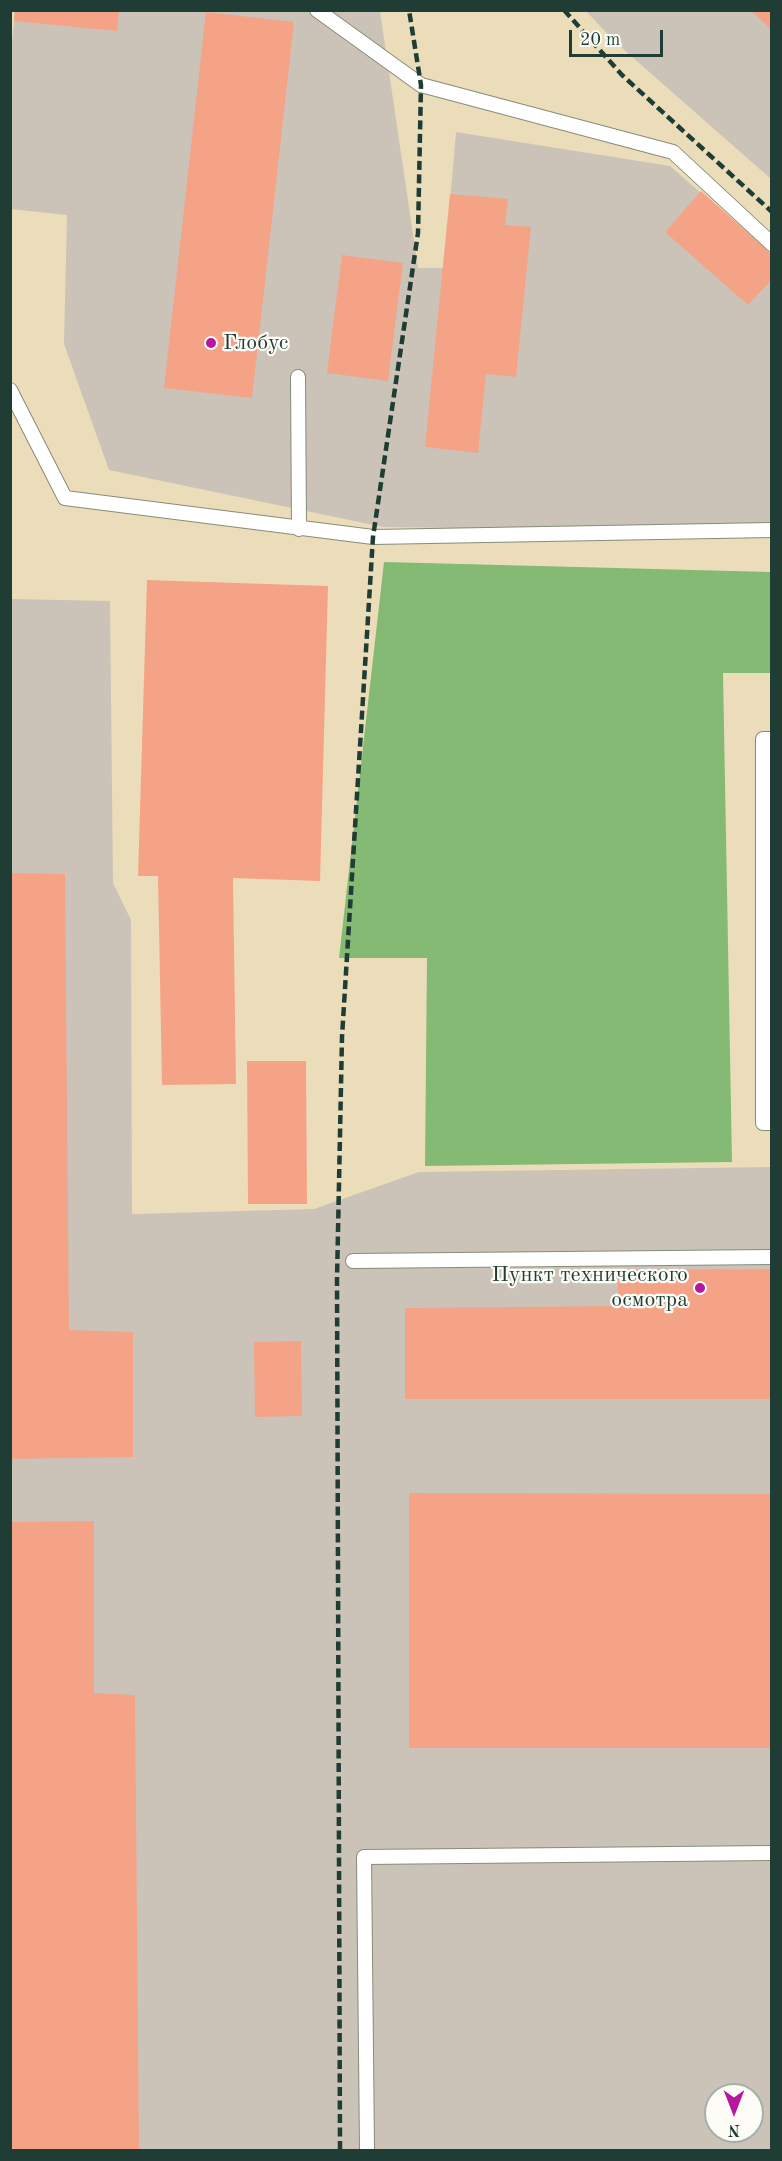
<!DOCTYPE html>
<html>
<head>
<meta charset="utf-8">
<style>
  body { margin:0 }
  #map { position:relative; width:782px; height:2161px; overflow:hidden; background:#ecddba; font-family:"Old Standard TT",serif }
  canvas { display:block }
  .frame { position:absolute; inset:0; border:12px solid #1f3d34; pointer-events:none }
  .north { position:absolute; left:704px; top:2083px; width:60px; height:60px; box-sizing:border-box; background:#fdfcf7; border:2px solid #a4b0a9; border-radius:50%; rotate:180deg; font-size:16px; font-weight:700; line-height:24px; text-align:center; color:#1f3d34 }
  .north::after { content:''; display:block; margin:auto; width:21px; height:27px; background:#b5179e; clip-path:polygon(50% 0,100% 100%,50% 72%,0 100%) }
  .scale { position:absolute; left:569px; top:30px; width:94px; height:27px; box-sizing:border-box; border:3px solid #1f3d34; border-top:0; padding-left:8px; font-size:18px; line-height:21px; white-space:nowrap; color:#1f3d34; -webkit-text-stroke:4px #fdfcf7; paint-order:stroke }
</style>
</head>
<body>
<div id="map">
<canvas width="782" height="2161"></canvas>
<div class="frame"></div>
<div class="north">N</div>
<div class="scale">20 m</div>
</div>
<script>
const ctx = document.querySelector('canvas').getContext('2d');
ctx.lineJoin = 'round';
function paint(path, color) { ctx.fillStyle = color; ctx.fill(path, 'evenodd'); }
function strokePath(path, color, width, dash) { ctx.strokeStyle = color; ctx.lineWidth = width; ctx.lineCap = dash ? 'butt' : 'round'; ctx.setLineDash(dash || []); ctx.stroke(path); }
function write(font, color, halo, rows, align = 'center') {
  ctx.font = font + ' "Old Standard TT",serif'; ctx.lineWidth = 4.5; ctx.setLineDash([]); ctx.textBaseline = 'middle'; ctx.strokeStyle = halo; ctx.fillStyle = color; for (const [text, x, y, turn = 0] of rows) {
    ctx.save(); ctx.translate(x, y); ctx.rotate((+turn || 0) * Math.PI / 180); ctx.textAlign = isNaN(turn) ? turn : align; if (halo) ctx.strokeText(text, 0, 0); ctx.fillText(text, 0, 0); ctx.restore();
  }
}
const industrial = new Path2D(`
  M15,11H380L418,268H444L456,132L670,166L771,254V532L383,527L109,470L64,344L67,215L11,209L10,63Z
  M586,11H771V179L614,41Z
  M11,599L110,601L113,883L131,920L132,1214L314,1209L419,1172L771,1167V2150H11ZM716,2095H752V2131H716Z`);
const forest = new Path2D(`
  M384,562L771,572V673H723L732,1162L425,1166L427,958H339Z`);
const building = new Path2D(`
  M15,10H119L117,31L14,21Z
  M750,10H772V30Z
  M206,12L294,22L252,398L164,388Z
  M701,191L772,254V279L748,305L665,232Z
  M450,194L508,199L505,225L531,227L516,377L486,374L478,453L425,447Z
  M342,255L403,263L388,381L327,373Z
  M147,580L328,586L320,881L233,878L236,1084L162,1085L158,876H138Z
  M10,873L65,874L69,1330L133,1332V1457L10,1459Z
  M247,1061H306L307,1204H248Z
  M772,1269V1399H405V1308L618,1306V1270Z
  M301,1341L302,1416L255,1417L254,1342Z
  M409,1493L772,1494V1748H409Z
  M94,1521V1693L135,1695L139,2150L10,2149V1522Z`);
const lane = new Path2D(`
  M317,10L421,85L673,152L772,244
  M298,377L299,529
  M10,390L65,498L373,537L772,530
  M772,739H763V1123H772
  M353,1261L772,1257
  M367,2150L364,1857L772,1853`);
const rail = new Path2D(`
  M564,10L622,75L772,212
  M340,2150L337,1280L342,1037L373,537L418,233L421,85L409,10`);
const markers = [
  [211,343,6,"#b5179e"],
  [700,1288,6,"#b5179e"]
];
const poiNames = [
  ["Глобус",223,343],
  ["Пункт технического",688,1275,"right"],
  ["осмотра",688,1300,"right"]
];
paint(industrial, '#cbc3b8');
paint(forest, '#85ba75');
paint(building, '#f5a387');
strokePath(lane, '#868d77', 16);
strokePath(lane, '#fff', 14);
strokePath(rail, '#1f3d34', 4.5, [9, 4.5]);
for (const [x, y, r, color] of markers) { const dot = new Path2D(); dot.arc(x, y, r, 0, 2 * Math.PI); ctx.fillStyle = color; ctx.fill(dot); strokePath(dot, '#fdfcf7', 2); }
write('22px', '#1f3d34', '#fdfcf7', poiNames, 'left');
</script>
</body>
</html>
